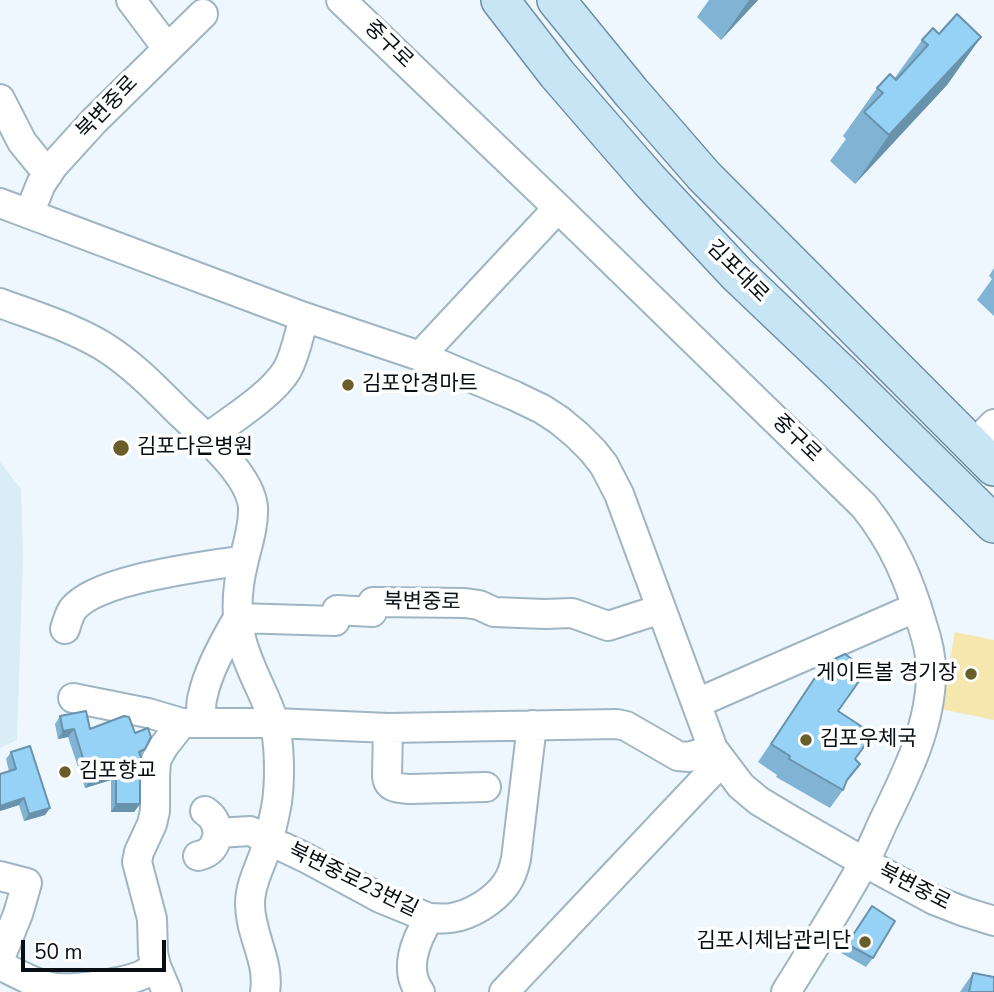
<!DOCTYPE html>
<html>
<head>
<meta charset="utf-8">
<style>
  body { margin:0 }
  #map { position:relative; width:994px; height:992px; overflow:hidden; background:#eef7fd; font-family:"Nunito Sans",sans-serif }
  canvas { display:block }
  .scale { position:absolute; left:21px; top:940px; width:145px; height:32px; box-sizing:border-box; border:4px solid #070f14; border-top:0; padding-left:9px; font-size:21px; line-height:24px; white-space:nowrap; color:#070f14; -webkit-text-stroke:5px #fff; paint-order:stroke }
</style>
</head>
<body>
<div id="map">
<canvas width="994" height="992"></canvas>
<div class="scale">50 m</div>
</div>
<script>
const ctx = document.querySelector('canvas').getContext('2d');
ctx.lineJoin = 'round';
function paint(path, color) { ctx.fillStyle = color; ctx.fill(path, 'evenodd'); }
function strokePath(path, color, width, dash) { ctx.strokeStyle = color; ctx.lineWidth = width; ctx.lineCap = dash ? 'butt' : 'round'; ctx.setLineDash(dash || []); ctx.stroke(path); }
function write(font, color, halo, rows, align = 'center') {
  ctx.font = font + ' "Nunito Sans","Noto Sans KR",sans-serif'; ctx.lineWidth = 7; ctx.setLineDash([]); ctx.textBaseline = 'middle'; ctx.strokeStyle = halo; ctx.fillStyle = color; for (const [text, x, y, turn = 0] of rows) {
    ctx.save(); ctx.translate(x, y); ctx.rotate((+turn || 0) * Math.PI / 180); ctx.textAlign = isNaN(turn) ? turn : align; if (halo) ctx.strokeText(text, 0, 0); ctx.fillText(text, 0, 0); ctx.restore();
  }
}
const built = new Path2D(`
  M0,462L21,489L23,557L17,740L0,748Z`);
const green = new Path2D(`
  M955,632L994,640V720L941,709Z`);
const minor = new Path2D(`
  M131,0L167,48
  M341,0L558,208L864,506C893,542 909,579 922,624C927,639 931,655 931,670C932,722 908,771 886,816C878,832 872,849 863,864C839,908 812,950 786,992
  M0,99L22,142L48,174
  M0,203L304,317L420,356L515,396L542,409L559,420L577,435L593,451L604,465L619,494L713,749L741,786L759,801L789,819L864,862L934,900L965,912L994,921
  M29,214L41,184L53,166L94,121L203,14
  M0,303C35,316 71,327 103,346C132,364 155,388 179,412C202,434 250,474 253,507C254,526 247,546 243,564C237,588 236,615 241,638C248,668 265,693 274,722C280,743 280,780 277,802C275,815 271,830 268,843C262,863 250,883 250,904C250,935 270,961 265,992
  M420,356L558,208
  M207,438C231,420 272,395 287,370C296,354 299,334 304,317
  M973,445L994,424
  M65,629C67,622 69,615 73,609C98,578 204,567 244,560
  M73,698L148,713L182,723
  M697,703L917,607
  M202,723C201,714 200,704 203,695C208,671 225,640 238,618L335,621L337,610L372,612L373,602L465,603L479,605L494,612L545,614L572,613L608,626L661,609
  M388,728L387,776C388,789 399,788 410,789L486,787
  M205,811C214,817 216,823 218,833
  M198,856C211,853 215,847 218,833L250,831L257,834L268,843L283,847L306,858L380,898L429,918C416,940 403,969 420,992
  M0,876L27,883L18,914L0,958
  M429,918C436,918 444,919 451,918C471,915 494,901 506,884C512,876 514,868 516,859L532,725
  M0,965C16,973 33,983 50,987C69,991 124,983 142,975C146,973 151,969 156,966L153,953L152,919L137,862L139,852L152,824L155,811V777L156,760L164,746L182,723H275L388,728L617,724L626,726L678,756L689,757L713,749
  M156,966L167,992
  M504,992L721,762`);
const major = new Path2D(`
  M500,0L557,74L649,180L737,274L843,375L994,524
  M556,0L631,92L704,176L994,467`);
const wall = new Path2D(`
  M709,0H758L721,40L697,17Z
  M939,34L981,37L947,85L855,184L830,161L846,139L843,136L877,88L894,79L922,40Z
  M994,268V316L977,300L992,279L989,276Z
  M824,664L838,711L855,760L843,790L830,808L776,777L777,775L758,762Z
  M60,716L90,729L135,733L145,749L141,756L144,770L140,775V804L134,812H111V780L85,788L68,737L58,739L55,724Z
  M11,752L50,808L45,815L24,821L19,805L0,811V774L9,771L6,759Z
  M872,906L873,958L866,967L841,953Z
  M973,973L994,992H960Z`);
const shadedWall = new Path2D(`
  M749,0H758L721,40Z
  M981,37L947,85L855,184L889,135Z
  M74,729L68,737L58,739L63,731Z
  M116,772L111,780L85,788L90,781Z
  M24,798L19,805L0,811V806Z
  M116,804H140L134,812H111Z
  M50,808L45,815L24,821L29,814Z`);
const building = new Path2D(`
  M957,14L981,37L889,135L864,112L883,93L877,88L890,74L896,80L928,45L922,40L933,28L939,34Z
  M845,654L867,670L838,711L873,734L855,759L860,764L847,780L843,790L789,759L790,756L771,744L824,664Z
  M86,711L90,729L124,716L129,717L135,733L148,728L151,737L145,749L139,752L144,766V770L140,771V804H116V772L90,781L74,729L63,731L60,716Z
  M30,746L50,808L29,814L24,798L0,806V774L16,769L11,752Z
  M872,906L895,921L873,958L847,944Z
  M973,973L994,977V992H969Z`);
const markers = [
  [348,385,7,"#695d2a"],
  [121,448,9,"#695d2a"],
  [971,674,7,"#695d2a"],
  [806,740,7,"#695d2a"],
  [65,772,7,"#695d2a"],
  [865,942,7,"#695d2a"]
];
const streetNames = [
  ["중구로",388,45,44],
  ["북변중로",108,108,-46],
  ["김포대로",737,272,45],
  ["중구로",796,439,44],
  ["북변중로",422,603,1],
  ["북변중로23번길",353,881,26],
  ["북변중로",914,888,27]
];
const poiNames = [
  ["김포안경마트",362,385],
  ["김포다은병원",137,448],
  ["게이트볼 경기장",957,674,"right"],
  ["김포우체국",820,740],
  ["김포향교",79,772],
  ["김포시체납관리단",851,942,"right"]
];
paint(built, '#daecf6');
paint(green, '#f6e7af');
strokePath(minor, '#9fb5c3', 32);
strokePath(major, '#6d8ea3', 40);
strokePath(minor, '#fff', 28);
strokePath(major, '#c8e5f6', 37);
paint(wall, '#81b4d4');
paint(shadedWall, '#6992ac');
paint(building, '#96d1f6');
strokePath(building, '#6992ac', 2);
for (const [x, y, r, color] of markers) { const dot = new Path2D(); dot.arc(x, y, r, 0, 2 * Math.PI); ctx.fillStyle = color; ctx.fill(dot); strokePath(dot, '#fff', 2.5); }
write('21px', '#070f14', '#fff', streetNames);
write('21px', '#070f14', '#fff', poiNames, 'left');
</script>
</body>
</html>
